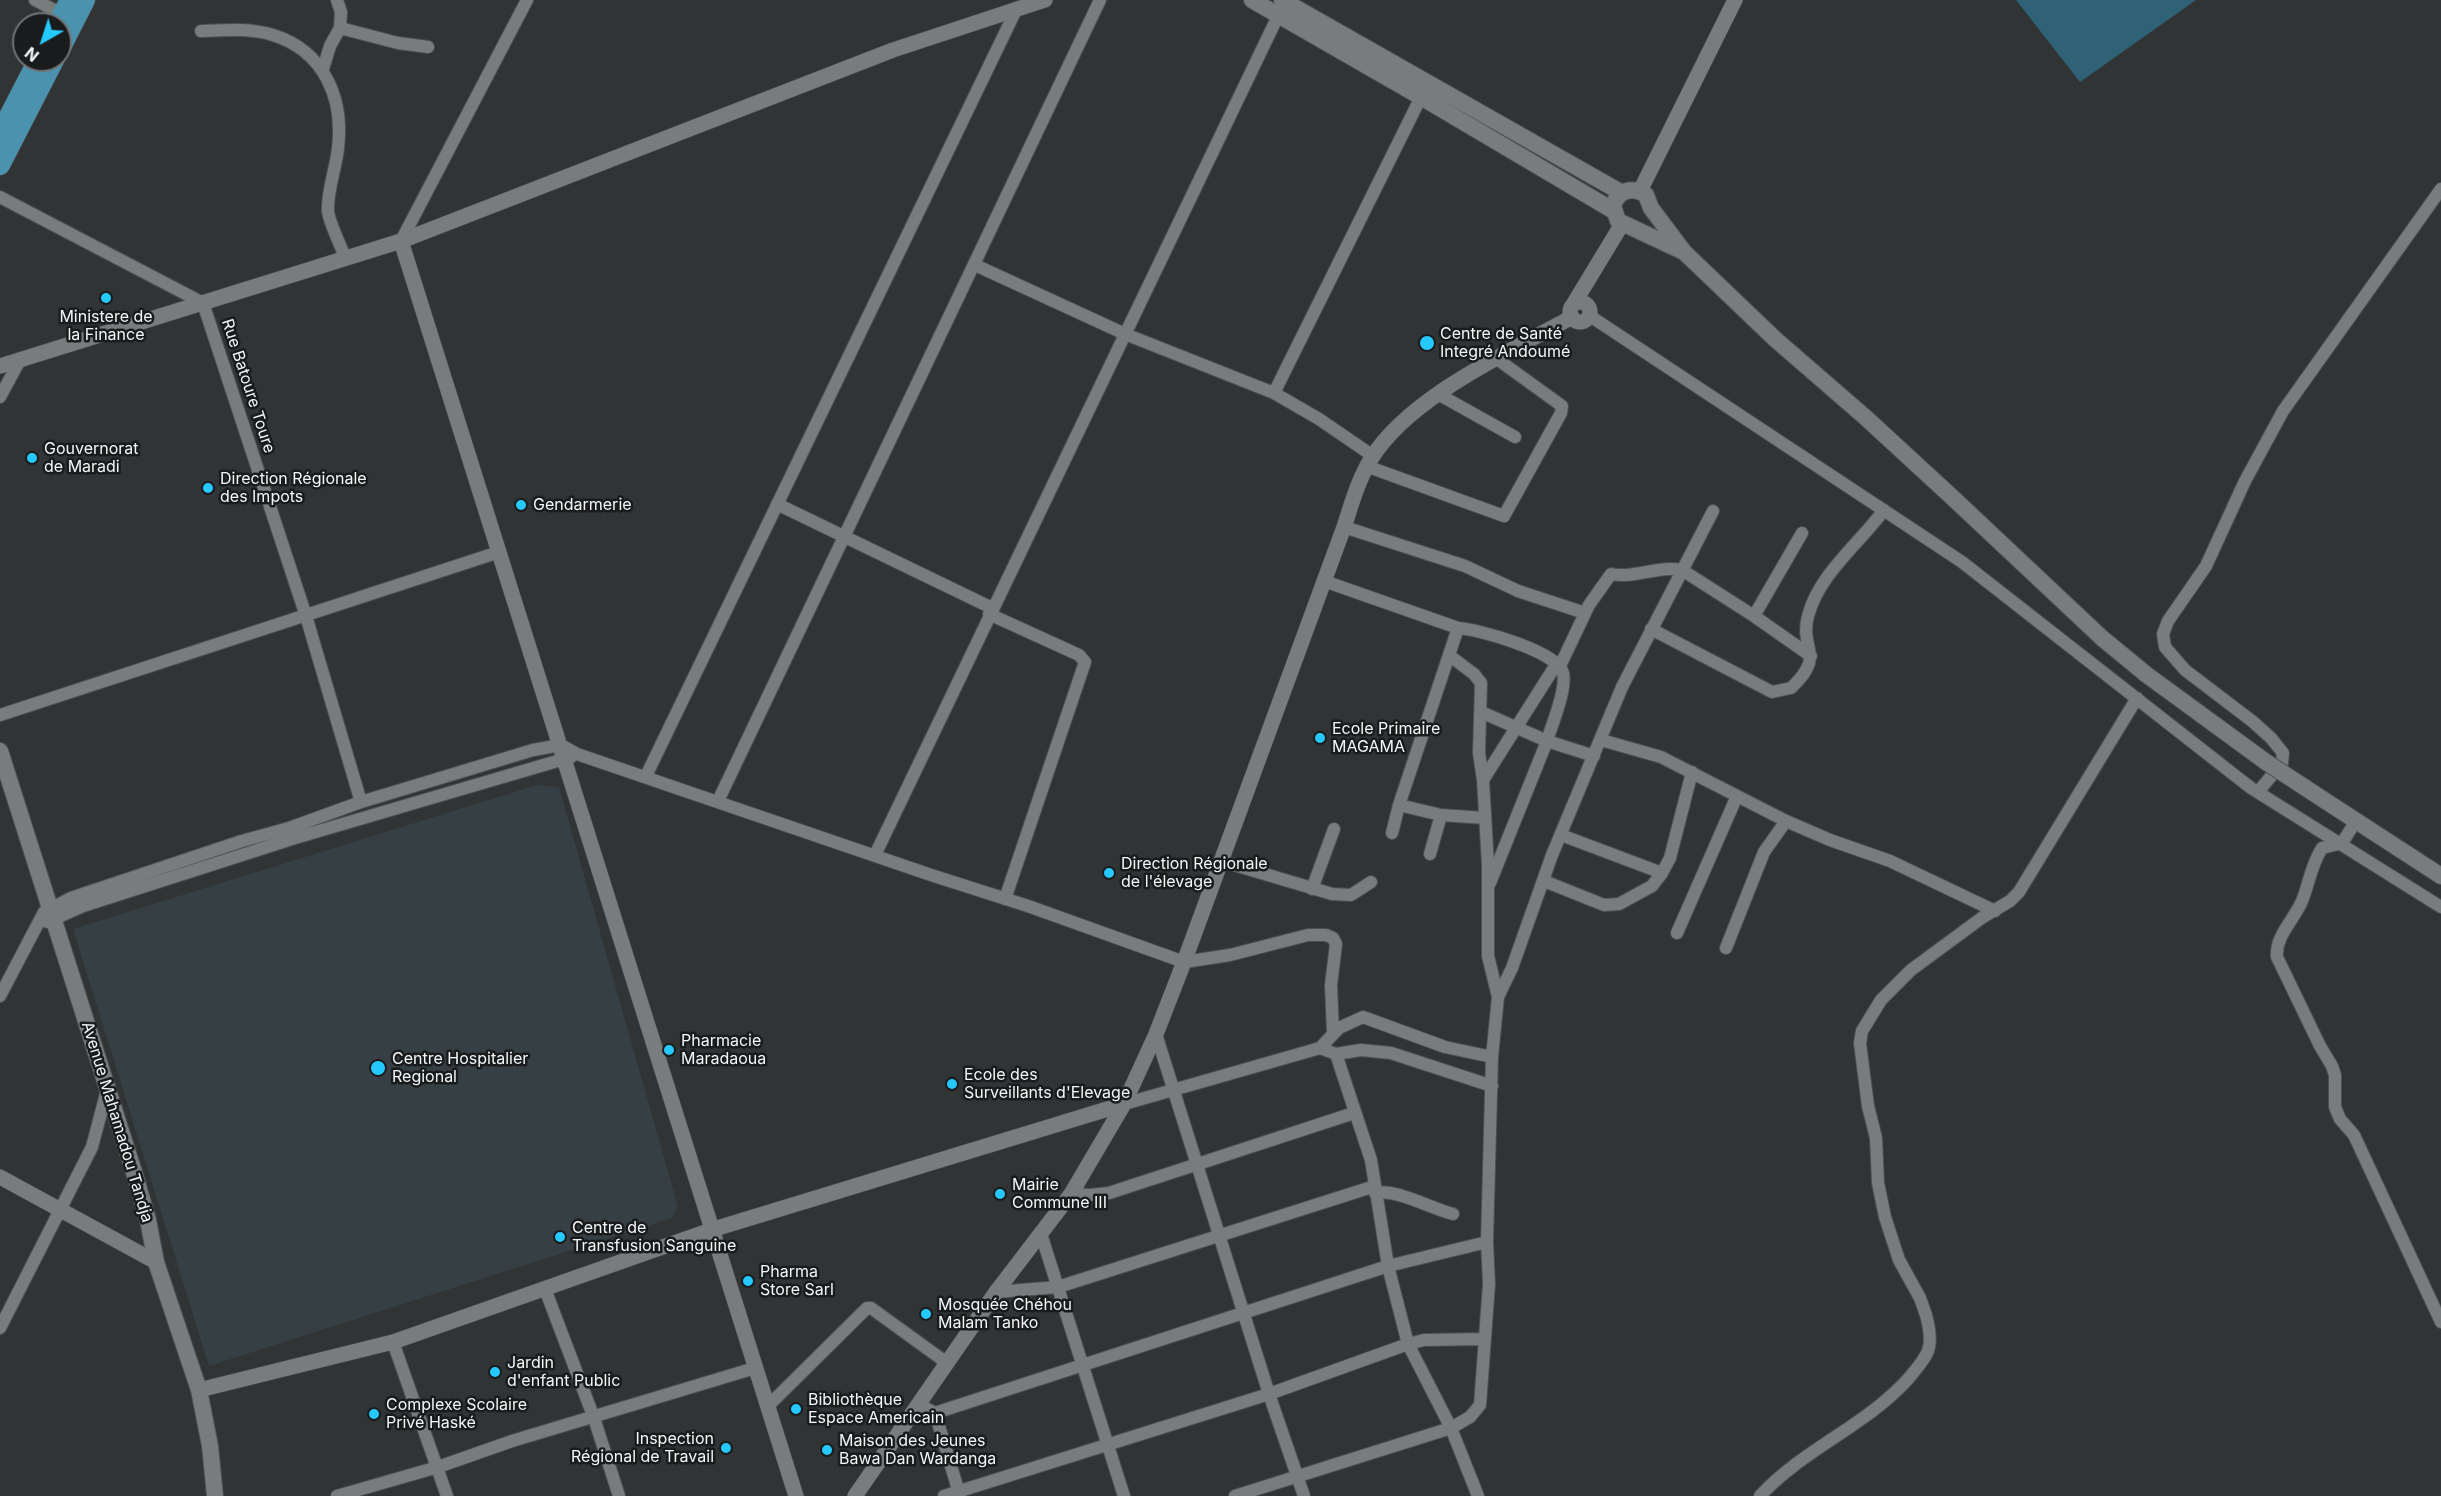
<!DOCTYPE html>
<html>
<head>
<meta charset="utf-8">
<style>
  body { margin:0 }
  #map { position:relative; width:2441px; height:1496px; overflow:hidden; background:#313435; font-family:Inter,sans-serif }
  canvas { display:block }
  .north { position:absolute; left:12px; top:12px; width:60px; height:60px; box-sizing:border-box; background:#1a1b1c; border:2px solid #717273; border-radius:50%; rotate:219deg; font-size:16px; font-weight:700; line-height:24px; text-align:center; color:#f3f5f6 }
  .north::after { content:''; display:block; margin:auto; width:21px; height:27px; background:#26c9fe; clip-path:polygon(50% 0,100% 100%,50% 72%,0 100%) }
</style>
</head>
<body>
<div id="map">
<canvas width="2441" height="1496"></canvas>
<div class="north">N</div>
</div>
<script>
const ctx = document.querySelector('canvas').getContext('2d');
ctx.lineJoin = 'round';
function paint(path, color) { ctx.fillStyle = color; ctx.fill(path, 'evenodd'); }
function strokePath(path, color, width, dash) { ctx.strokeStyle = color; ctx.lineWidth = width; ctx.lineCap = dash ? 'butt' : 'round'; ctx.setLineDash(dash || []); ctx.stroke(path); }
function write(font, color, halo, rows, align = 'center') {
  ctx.font = font + ' Inter,sans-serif'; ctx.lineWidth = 5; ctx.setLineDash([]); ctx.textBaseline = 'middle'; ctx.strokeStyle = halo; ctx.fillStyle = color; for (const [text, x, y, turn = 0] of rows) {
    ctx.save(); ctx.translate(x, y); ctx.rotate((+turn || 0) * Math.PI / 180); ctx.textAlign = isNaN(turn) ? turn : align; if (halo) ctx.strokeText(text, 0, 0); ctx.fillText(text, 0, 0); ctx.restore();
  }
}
const built = new Path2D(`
  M537,785L559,787L678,1207L672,1218L209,1366L73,929Z`);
const green = new Path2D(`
  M2016,0H2196L2080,82Z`);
const minor = new Path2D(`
  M35,0L62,14
  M337,0L341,12L340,28
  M201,31C224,30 250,28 273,35C324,51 344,98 338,148C336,169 327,190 328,211C329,223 341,245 345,258
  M323,69L330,46L340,28L398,43L428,47
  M0,197L203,303L306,616L361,802
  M401,241L527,0
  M975,265L1125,334L1274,393L1319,419L1373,456
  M1590,316L1962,562L2251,788L2441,907
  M1274,393L1421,97
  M1438,394L1515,437
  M0,397L20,360
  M1366,466L1504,516L1561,413L1562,406L1497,359
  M777,504L992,608
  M1344,527L1465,566L1518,591L1585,613
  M1324,581L1458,628C1478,629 1559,652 1563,673C1567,689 1552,724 1547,741L1594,756
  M989,614L1079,655L1085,662L1005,899
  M1754,616L1802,533
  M1651,629L1772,692L1791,688C1827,654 1799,650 1808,616C1819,574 1859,544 1884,510
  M1450,656L1474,674L1481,683L1479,753L1483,780L1488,865V956L1498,997
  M1560,666L1589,605L1611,574C1635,579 1659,565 1682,570L1754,616L1811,656
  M1481,712L1547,741L1490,883
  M0,715L499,552
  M1601,740L1661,757L1786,821L1830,840L1890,861L1995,911
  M646,776L1017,8
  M1483,780L1557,663
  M2258,792L2282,763L2283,753L2271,738L2252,721L2185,670L2165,647L2163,634L2168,621L2206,566L2245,481L2283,411L2441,189
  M718,801L1100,0
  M1399,805L1441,815L1485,818
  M2356,821L2342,843L2322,848C2311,865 2309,884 2302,901C2294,920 2275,936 2277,957L2320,1046L2332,1066L2335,1075V1107L2340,1119L2354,1135L2441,1322
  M1392,833L1399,805L1458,628
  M1561,835L1662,873
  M1430,854L1441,815
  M875,855L1278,16
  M1221,861L1332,894L1351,895L1371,882
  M1544,881L1604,905L1619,904L1652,886L1662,873L1670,858L1692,772
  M1312,889L1334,829
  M47,922L83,906L295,838L571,757
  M1677,933L1737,796
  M1726,948L1764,852L1786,821
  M0,996L44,912L71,898L242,841L289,828L361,802L533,750L561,745L577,754L931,875L1028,906L1184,962L1230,955L1308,935H1326L1333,938L1336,944L1331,985L1333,1033
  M1156,1034L1269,1394L1304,1496
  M1492,1086L1391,1053L1361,1050L1336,1054L1320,1048L1339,1028L1363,1017L1445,1047L1492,1057
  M1124,1104L1320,1048
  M1375,1193C1395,1188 1432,1209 1453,1214
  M1071,1194L1090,1195L1109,1193L1351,1114L1354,1110
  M1041,1234L1124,1496
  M545,1289L594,1418L619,1496
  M996,1292L1058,1287L1375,1186
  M0,1328L92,1147L107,1090
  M393,1342L447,1496
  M918,1404L935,1413L960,1496
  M768,1406L867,1308H871L947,1363
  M935,1413L1388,1266L1487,1242
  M337,1496L438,1467L512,1441L755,1368
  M944,1496L1269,1394L1408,1344L1388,1266L1371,1160L1336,1054
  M1235,1496L1451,1428L1470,1417L1480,1405L1489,1284L1487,1242L1492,1057L1498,997L1512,968L1552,855L1622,687L1713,511
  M1478,1496L1451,1428L1408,1344L1424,1340L1485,1339
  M1760,1496C1803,1449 1866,1426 1909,1378C1915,1370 1924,1361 1928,1351C1932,1340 1929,1326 1926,1315L1920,1298L1899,1260L1885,1217L1878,1183L1876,1138L1868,1106L1860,1043L1862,1031L1881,1000L1911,970L1983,917L2010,901L2019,892L2137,698`);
const tertiary = new Path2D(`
  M1640,191L1735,0
  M401,241L796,1496
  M1570 312a10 10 0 1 1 20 0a10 10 0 1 1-20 0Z
  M1573,305L1622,224
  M0,366L401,241L893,50L1045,0
  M0,1177L156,1262
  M199,1390L393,1342L711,1230L1124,1104
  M855,1496L996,1292L1071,1194L1124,1104L1156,1034L1184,962L1344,527C1352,503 1358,480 1371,459C1409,397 1509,352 1572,317`);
const secondary = new Path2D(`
  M1252,0L1421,97L1614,211
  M1282,0L1622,193
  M1684,252L1618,221L1613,206C1618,190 1632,186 1646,195L1651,208L1684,252L1775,339L1865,417L1953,498L2102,638L2147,675L2266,762
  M0,751L134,1172L148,1220L156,1262L199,1390L210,1446L215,1496
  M2324,800L2441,876`);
const trunk = new Path2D(`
  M57,24L70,0
  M60,49L85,0
  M0,134L38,60
  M0,165L54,60`);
const secondaryBridge = new Path2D(`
  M2266,762L2324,800`);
const markers = [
  [106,298,6,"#26c9fe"],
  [1427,343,8,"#26c9fe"],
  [32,458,6,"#26c9fe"],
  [208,488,6,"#26c9fe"],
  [521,505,6,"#26c9fe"],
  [1320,738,6,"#26c9fe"],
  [1109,873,6,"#26c9fe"],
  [669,1050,6,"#26c9fe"],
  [378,1068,8,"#26c9fe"],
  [952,1084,6,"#26c9fe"],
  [1000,1194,6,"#26c9fe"],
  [560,1237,6,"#26c9fe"],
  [748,1281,6,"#26c9fe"],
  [926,1314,6,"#26c9fe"],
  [495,1372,6,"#26c9fe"],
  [796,1409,6,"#26c9fe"],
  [374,1414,6,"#26c9fe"],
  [726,1448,6,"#26c9fe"],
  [827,1450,6,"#26c9fe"]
];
const poiNames = [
  ["Ministere de",106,317,"center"],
  ["la Finance",106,335,"center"],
  ["Centre de Santé",1440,334],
  ["Integré Andoumé",1440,352],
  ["Gouvernorat",44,449],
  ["de Maradi",44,467],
  ["Direction Régionale",220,479],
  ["des Impots",220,497],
  ["Gendarmerie",533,505],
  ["Ecole Primaire",1332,729],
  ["MAGAMA",1332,747],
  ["Direction Régionale",1121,864],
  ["de l'élevage",1121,882],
  ["Pharmacie",681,1041],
  ["Maradaoua",681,1059],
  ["Centre Hospitalier",392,1059],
  ["Regional",392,1077],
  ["Ecole des",964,1075],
  ["Surveillants d'Elevage",964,1093],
  ["Mairie",1012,1185],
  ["Commune III",1012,1203],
  ["Centre de",572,1228],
  ["Transfusion Sanguine",572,1246],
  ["Pharma",760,1272],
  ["Store Sarl",760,1290],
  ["Mosquée Chéhou",938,1305],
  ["Malam Tanko",938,1323],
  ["Jardin",507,1363],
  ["d'enfant Public",507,1381],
  ["Bibliothèque",808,1400],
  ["Espace Americain",808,1418],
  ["Complexe Scolaire",386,1405],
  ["Privé Haské",386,1423],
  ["Inspection",714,1439,"right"],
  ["Régional de Travail",714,1457,"right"],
  ["Maison des Jeunes",839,1441],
  ["Bawa Dan Wardanga",839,1459]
];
const streetNames = [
  ["Rue Batoure Toure",248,386,72],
  ["Avenue Mahamadou Tandja",117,1122,73]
];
paint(built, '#363f44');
paint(green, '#2f6276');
strokePath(minor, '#4d4f51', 14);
strokePath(tertiary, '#4d4f51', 16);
strokePath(secondary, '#4d4f51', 18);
strokePath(trunk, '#4d4f51', 21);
strokePath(minor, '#787c7d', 12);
strokePath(tertiary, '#787c7d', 15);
strokePath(secondary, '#787c7d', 16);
strokePath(trunk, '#4a92ae', 20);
strokePath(secondaryBridge, '#4d4f51', 18, []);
strokePath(secondaryBridge, '#787c7d', 16);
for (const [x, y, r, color] of markers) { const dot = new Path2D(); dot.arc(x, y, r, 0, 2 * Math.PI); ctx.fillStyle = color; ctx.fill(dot); strokePath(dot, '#1a1b1c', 2); }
write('16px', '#f3f5f6', '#1a1b1c', poiNames, 'left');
write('16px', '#f3f5f6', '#1a1b1c', streetNames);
</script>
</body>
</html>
